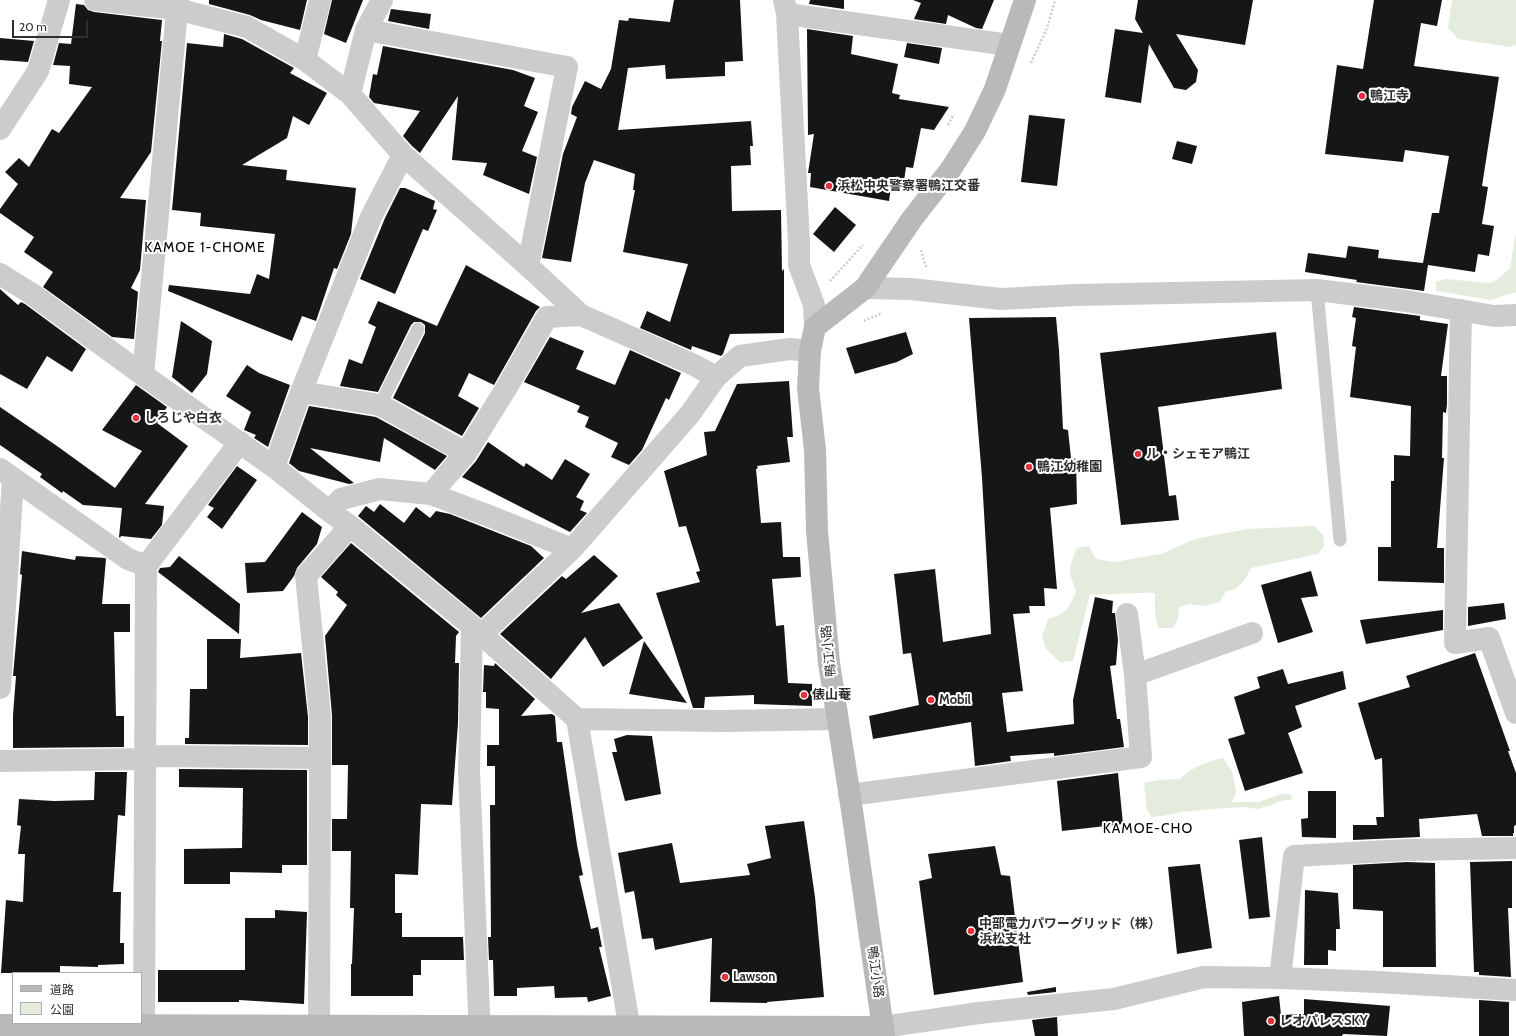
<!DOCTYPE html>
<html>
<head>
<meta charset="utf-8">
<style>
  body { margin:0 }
  #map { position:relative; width:1516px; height:1036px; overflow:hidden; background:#fff; font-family:Cabin,"Noto Sans JP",sans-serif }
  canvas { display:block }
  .legend { position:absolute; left:12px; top:972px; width:130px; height:52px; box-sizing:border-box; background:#fff; border:1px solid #acacac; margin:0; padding:5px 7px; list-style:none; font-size:12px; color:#2f2f2f }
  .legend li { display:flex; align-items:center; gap:8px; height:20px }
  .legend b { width:20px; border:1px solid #acacac }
  .scale { position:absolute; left:12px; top:20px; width:76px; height:18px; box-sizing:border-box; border:2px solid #2f2f2f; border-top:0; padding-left:5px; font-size:12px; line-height:14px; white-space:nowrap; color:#2f2f2f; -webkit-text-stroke:3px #fff; paint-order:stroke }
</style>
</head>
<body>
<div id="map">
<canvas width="1516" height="1036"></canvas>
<ul class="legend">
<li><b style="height:5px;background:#b9b9b9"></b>道路</li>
<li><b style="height:11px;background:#e4ecdd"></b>公園</li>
</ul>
<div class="scale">20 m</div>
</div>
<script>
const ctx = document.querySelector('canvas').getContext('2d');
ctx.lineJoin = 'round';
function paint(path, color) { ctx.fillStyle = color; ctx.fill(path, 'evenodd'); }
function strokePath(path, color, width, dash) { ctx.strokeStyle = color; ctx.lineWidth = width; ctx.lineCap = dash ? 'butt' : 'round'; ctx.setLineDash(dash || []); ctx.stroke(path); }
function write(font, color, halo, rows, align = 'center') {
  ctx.font = font + ' Cabin,"Noto Sans JP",sans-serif'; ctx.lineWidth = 4; ctx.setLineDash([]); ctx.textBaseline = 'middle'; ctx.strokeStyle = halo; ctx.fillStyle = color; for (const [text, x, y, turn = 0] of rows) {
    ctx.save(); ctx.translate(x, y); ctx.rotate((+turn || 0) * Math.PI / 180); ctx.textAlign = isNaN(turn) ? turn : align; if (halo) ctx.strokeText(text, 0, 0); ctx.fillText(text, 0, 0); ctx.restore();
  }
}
const green = new Path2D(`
  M1452,0H1516V45L1510,47L1458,39L1448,28Z
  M1516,232V292L1491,300L1436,291V282L1445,279L1490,283L1498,279L1510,268Z
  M1314,526L1323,535L1324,546L1318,554L1251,568L1245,579L1236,589L1226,591L1220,602L1204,606L1188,604L1179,608L1178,620L1173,628H1158L1155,612V593C1133,592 1111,596 1090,594L1073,661L1060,662L1046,649L1042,636L1048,619C1067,613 1069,609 1076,591C1068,569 1068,570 1077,548L1089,546L1096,559L1114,562L1161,554L1195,539L1247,529Z
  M1223,758L1232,771L1236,792L1232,802H1259L1281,794H1290L1293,799L1280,801L1269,806L1257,809L1245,807L1210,809L1181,812L1163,816L1152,817L1147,810L1144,783L1160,780L1180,779C1192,767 1206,762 1223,758Z`);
const building = new Path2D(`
  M209,0H307L300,30L261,20L250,15L209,4Z
  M332,0H363L346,43L324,34Z
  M674,0H740L743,61L725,62V76L666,79L665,65L628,68L618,130L751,121L753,146H750L751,165L731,166L732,211L781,210L782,271L784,269V333L730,334L723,354L721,356L692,346L691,350L640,328L647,311L670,322L688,264L623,252L635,190H633L635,174L594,160L585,183L571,262L542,258L563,154L577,117L571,114L572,107L585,81L601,89L611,69L619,20L628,21L629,18L670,22Z
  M810,0H844V9L809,4Z
  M913,0H994L982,29L976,28L948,15L946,24L914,19L921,3Z
  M1138,0H1253L1245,45L1176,34L1198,70L1196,82L1186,90L1174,88L1149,44L1141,103L1105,97L1115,29L1143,33L1135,19Z
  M1374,0H1442L1437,26L1421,23L1414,66L1499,77L1482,186L1488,187L1482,224L1494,226L1489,256L1478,254L1475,272L1428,265L1424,291L1356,282L1357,280L1305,272L1308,253L1346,258L1348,246L1379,250L1378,258L1423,263L1432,213H1439L1449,156L1405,150L1403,162L1325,154L1337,65L1363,69Z
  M76,4L84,5L88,10L94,12L162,20L160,41H162L151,152L120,198L146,200L140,270L131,288L138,292L134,339L112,337L43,287L53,272L24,252L34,237L0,213V209L18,184L5,172L19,158L29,167L52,129L59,133L92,87L69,84L70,66L53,65L59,43L71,44Z
  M391,9L431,14L429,29L388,21Z
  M807,29L853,36L851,54L898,64L892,93L900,95L899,99L949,107L934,130L921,128L913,168L906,167L904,181L892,180L889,201L810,187L811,173H808L814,134L808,135Z
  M224,34L242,39L294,68L290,73L327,93L309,125L293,116L287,138L242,165L287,170L286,180L356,188L351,234L337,269L334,268L316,321L302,316L292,341L168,291L169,285L250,294L257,274L269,279L275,234L200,226L201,213L172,210L187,43L223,47Z
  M0,38L34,41L28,62L0,60Z
  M907,43L942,48L939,64L904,57Z
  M383,46L513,70L535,78L524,106L538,112L522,151L537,157L529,194L483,175L487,163L452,160L458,96L420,153L412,146L403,136L420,111L374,103L369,97L373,74L377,75Z
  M1029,115L1065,119L1057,186L1021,182Z
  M1177,141L1197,146L1192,164L1172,159Z
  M400,188H405L435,201L433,209L437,210L428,231L423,229L395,294L360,279L385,218Z
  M835,207L856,225L834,252L813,234Z
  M466,265L540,307L536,311L494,385L469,373L458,396L479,408L462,436L393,398L425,333V325L421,322H414L411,325L378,392L340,386L349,359L362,364L376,327L368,323L378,301L437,326Z
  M0,289L18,305L21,302L25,304L86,349L72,372L47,356L27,389L0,374Z
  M1354,307L1420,316V320L1448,324L1441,376H1447V404L1446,413L1443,412L1442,458H1444L1437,548H1444V583L1378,581V547H1391V481H1394V455L1410,456L1411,406L1350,397L1356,347L1352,346L1356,318L1352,317Z
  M1056,317L1059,350L1063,429L1068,430L1071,458L1076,459L1077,504L1050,508L1057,589L1044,588L1045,606H1029L1030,613L1013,614L1023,691L1002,693L1007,732L1074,724L1073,700L1095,597L1113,601L1112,613H1115L1118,640L1116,665L1110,666L1117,719H1120L1124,747L1054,756V753L1010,756L1011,761L975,766L971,722L873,739L869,716L919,705L911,653L903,654L894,574L935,569L943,642L991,634L982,478L969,318Z
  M181,321L212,341L207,374L192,393L172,377Z
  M906,332L913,354L897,362L855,374L846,348Z
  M1276,332L1282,389L1158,407L1169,496L1176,495L1179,520L1121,525L1100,353Z
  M550,337L584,351L576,369L615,385L630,350L681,373L669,400L666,398L642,450L629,465L611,457L618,443L585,427L589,417L577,412L580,406L524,382Z
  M247,365L259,373L290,385L268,447L254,438L256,435L244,430L251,412L226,396Z
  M789,381L793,437H787L790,462L757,466L758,468L756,469L761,523L781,522L783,557H800L801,577L772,579L776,626L784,625L788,683L812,684V706L754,704V695L705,697L704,708H693L656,593L700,582L696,572L700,571L686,526L679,527L664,471L707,455L704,432L715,431L737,384Z
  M136,385L167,407L157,423L188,446L145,504L164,506L162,525L151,539L121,536L120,538L119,537L122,508L83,505L63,491L62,493L40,477L42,474L0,445V407L57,446L115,488L142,451L102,430Z
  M309,406L376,417L447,456L435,470L384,438L380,462L310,448L354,483L349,484L299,471L289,463Z
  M488,442L524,467L526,463L552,480L565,459L590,474L576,497L584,501L580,510L587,513L570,532L462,477L476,461Z
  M237,466L257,480L222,529L207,517L214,508L208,505Z
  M380,504L404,523L416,507L430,518L436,511L450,514L531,546L544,558L481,618L358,516L366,506L374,512Z
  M302,512L322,527L317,544L297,568L294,576L283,591L247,593L245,563L265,562Z
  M351,543L459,632L456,636L455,663H459L458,723L452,805L421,804L418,875L395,874V913H402V937H463L464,960H421V975H413V996H351V964H352L354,908H350L351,851H332V819H347L348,765H332V715L325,636L347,605L336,595L338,592L321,577Z
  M22,551L75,560L76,556L105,558L106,559L102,604H130V632H114L116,716H124V747L13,748V715L16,676H13L22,575L20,574Z
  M594,555L618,576L581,613L619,603L643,638L603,667L585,637L551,679L500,634L562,576L566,579Z
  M179,556L240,604L239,634L158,572L160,568L170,567Z
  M1311,571L1318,596L1301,598L1313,632L1278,643L1261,585Z
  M1504,603L1506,619L1468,626V607Z
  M1443,610V630L1366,644L1360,620Z
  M207,639H241L240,658L301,653L308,717V745L185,744V738H189L190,689H207Z
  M644,641L687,703L629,694Z
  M1475,653L1510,751H1508L1516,773V825L1514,826V833H1513V836H1482L1477,814L1419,819L1420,837L1353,840V825H1377L1376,817H1384L1382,758L1375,760L1358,703L1410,687L1406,676Z
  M495,663L535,699L521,716L552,714L555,716L557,742H562L577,845L583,875L579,876L591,929L598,927L602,947H599L611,996L588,1002L587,997L555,998L554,986L517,988V996H494L493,960H489L488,937H491L490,805H495V766H487V745H499V709L486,708V692H483L484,665L494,666Z
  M1283,669L1288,684L1343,671L1346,689L1295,706L1302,727L1288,733L1303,773L1245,791L1228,739L1245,734L1234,697L1260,688L1257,677Z
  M627,735L652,736L661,794L625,801L612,752H617L614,739Z
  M179,769L307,770V865H282V873L230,872V884H184V849L242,848L243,788L179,787Z
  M95,772H127L125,816L118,815L113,892H121L120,943H124V964L98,965V967L60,966V973H1L6,900L23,902L25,854H18L21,826L17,825L19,799L54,801L94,800Z
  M1118,773L1123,824L1062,831L1057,781Z
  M1308,791H1336V838L1302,837L1301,819L1308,818Z
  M804,821L815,897L824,997L767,1002V1003L710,1002L712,938L655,950L653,938L642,939L634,891L625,893L618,853L672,843L680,883L750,875L747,864L771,858L765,826Z
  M1262,837L1270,917L1249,919L1239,840Z
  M995,846L1001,875L1010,876L1023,982L934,995L919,881L932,878L928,854Z
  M1512,861V908H1508L1511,977L1479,975V972H1474L1470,862Z
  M1407,862L1435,863L1436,967H1383V911L1353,909V865Z
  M1200,864L1212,948L1177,954L1168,867Z
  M1305,890L1338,893L1340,929H1336V951L1328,950V965H1304Z
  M275,910L307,912L304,1004L239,1000V1002H158V970H245V918H275Z
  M1056,987V992L1028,995L1027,992Z
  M1279,996L1281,1015L1304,1014V999L1390,1006L1387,1036L1343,1034L1342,1036H1244L1242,1002Z
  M1479,1000L1509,1002V1036H1479Z
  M1057,1017L1058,1036H1035L1032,1020Z`);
const path = new Path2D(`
  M1031,63L1047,28L1055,0
  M948,125L954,114
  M921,250L926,267
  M830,281L863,245
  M864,321L882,313`);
const lane = new Path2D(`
  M1317,290L1340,540
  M380,405L418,329`);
const street = new Path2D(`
  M95,0L177,9L247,27L305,60L350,94L403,155L528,266L581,315L694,365L716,377
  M784,0L787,14L799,242V265L814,305L815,327
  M787,14L1009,45
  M366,30L567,67L528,266
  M305,60L320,0
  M350,94L366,30L382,0
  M0,129L38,71L59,0
  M0,274L32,294L143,375L274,467L329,511L350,526L472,626L577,719L631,1036
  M865,288L911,289L1001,299L1076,295L1317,290L1406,301L1494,316L1516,315
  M1461,310L1455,643L1489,638L1516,713
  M143,375L178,0
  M301,392L380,405L466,453
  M274,467L301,392L371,217L403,155
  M0,469L128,559L146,566
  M431,494L466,453L507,387L547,317L581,315
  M329,511L341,499L380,489L431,494L492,517L572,549
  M1127,614L1135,675
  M472,626L469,771L480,1036
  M482,634L572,549L690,414L716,377L740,356L790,349L810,351
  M0,688L13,478
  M577,719L724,721L837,719
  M320,758V716L306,576L350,526
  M0,761L145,759L155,756L320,758L319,1036
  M849,795L1141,757L1135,675L1252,633
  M1280,978L1294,856L1407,850L1516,848
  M883,1027L979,1013L1114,999L1204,977L1280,978L1378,982L1516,990
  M144,1036L146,566L240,442`);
const secondary = new Path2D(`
  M0,1025L883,1027
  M884,1036L852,810L829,663L817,531L815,450L808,388L810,351L815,327L865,288L912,219L951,169L975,131L995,89L1025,0`);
const markers = [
  [1362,96,4,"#e4323c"],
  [829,186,4,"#e4323c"],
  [136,418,4,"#e4323c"],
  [1138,454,4,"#e4323c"],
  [1029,467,4,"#e4323c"],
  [804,695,4,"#e4323c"],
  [931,700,4,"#e4323c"],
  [971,931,4,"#e4323c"],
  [725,977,4,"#e4323c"],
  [1271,1021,4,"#e4323c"]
];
const poiNames = [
  ["鴨江寺",1370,96],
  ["浜松中央警察署鴨江交番",837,186],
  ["しろじや白衣",144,418],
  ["ル・シェモア鴨江",1146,454],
  ["鴨江幼稚園",1037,467],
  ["俵山菴",812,695],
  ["Mobil",939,700],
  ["中部電力パワーグリッド（株）",979,924],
  ["浜松支社",979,939],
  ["Lawson",733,977],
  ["レオパレスSKY",1279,1021]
];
const streetNames = [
  ["鴨江小路",829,651,-96],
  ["鴨江小路",875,972,82]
];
const neighbourhoodNames = [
  ["KAMOE 1-CHOME",205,248],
  ["KAMOE-CHO",1148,829]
];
paint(green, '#e4ecdd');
paint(building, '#161616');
strokePath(path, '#ccc', 2.5, [2, 2]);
strokePath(lane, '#ccc', 13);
strokePath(street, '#ccc', 22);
strokePath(secondary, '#b9b9b9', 22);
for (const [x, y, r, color] of markers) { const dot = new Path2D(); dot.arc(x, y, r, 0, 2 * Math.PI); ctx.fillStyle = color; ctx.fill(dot); strokePath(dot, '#fff', 1.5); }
write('bold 13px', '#2f2f2f', '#fff', poiNames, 'left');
write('13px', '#2f2f2f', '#fff', streetNames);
ctx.letterSpacing = '1px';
write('14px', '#000', '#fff', neighbourhoodNames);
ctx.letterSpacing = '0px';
</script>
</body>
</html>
